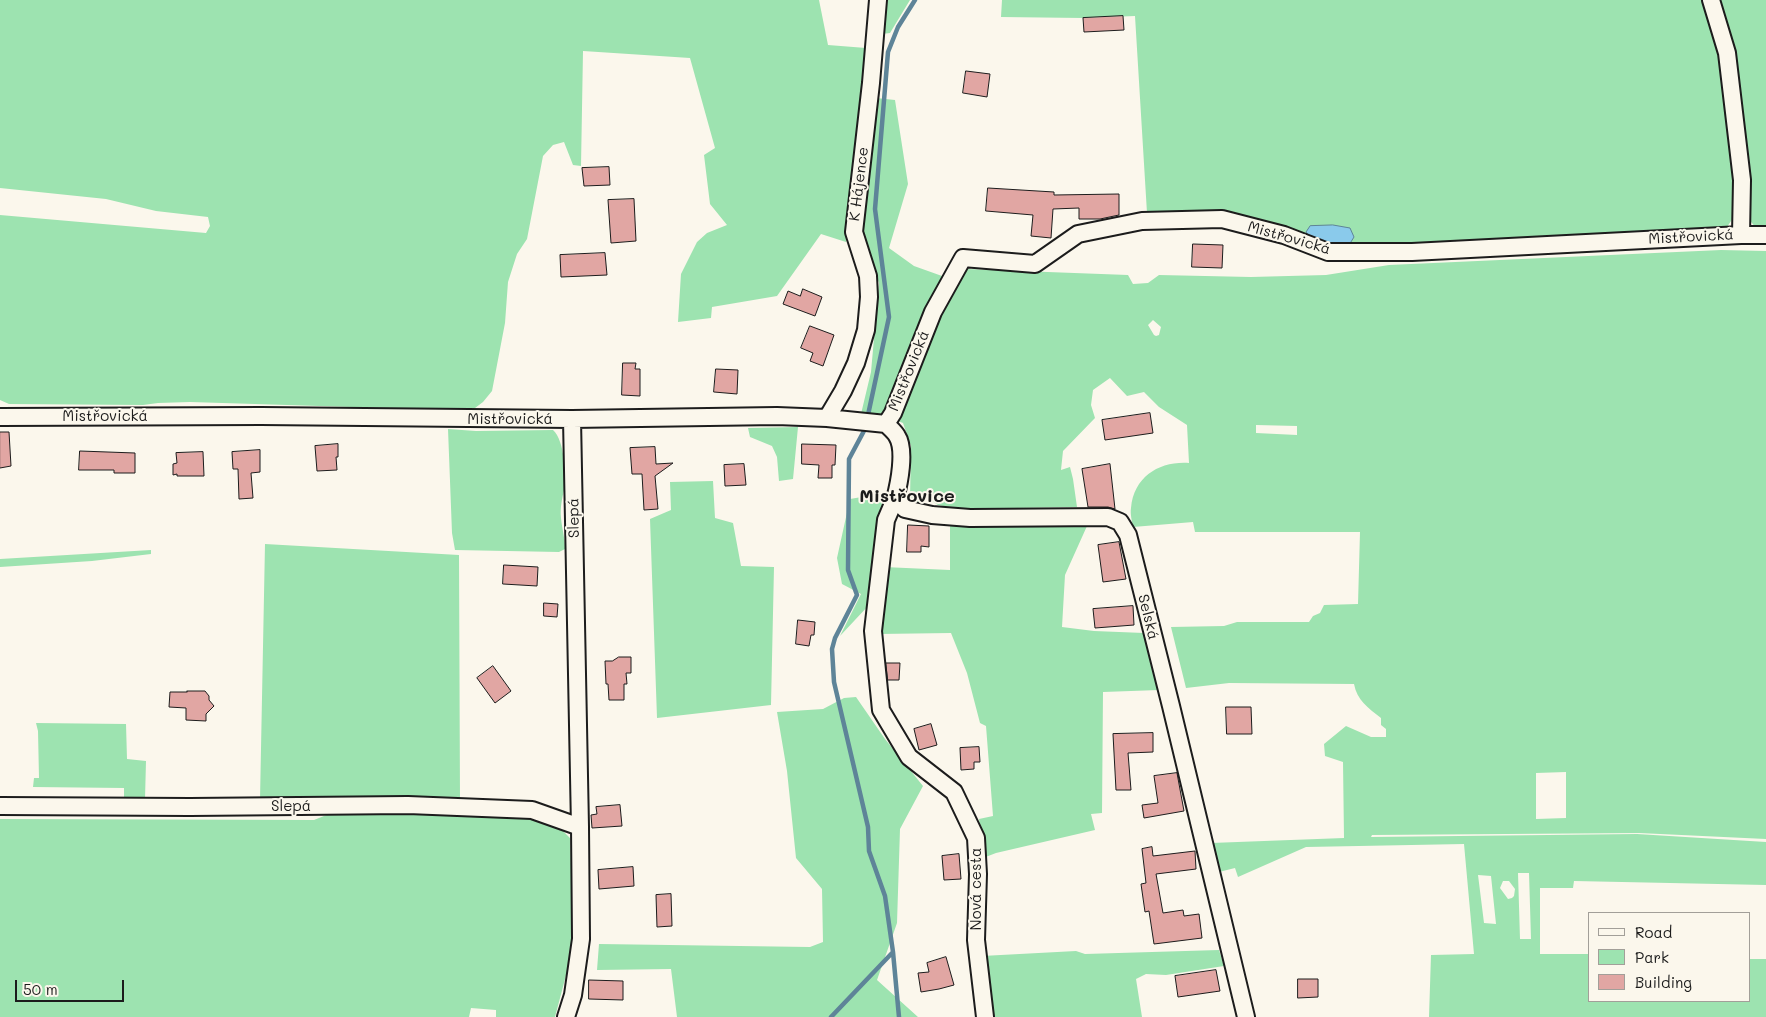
<!DOCTYPE html>
<html>
<head>
<meta charset="utf-8">
<style>
  body { margin:0 }
  #map { position:relative; width:1766px; height:1017px; overflow:hidden; background:#fbf7ec; font-family:Mali,sans-serif }
  canvas { display:block }
  .legend { position:absolute; left:1588px; top:912px; width:162px; height:90px; box-sizing:border-box; background:#fbf7ec; border:1px solid #a29f99; margin:0; padding:6px 9px; list-style:none; font-size:15px; color:#1c1c1c }
  .legend li { display:flex; align-items:center; gap:10px; height:25px }
  .legend b { width:25px; border:1px solid #a29f99 }
  .scale { position:absolute; left:15px; top:980px; width:109px; height:22px; box-sizing:border-box; border:2px solid #1c1c1c; border-top:0; padding-left:6px; font-size:15px; line-height:18px; white-space:nowrap; color:#1c1c1c; -webkit-text-stroke:4px #fbf7ec; paint-order:stroke }
</style>
</head>
<body>
<div id="map">
<canvas width="1766" height="1017"></canvas>
<ul class="legend">
<li><b style="height:6px;background:#fbf7ec"></b>Road</li>
<li><b style="height:14px;background:#9de3b0"></b>Park</li>
<li><b style="height:14px;background:#e1a6a3"></b>Building</li>
</ul>
<div class="scale">50 m</div>
</div>
<script>
const ctx = document.querySelector('canvas').getContext('2d');
ctx.lineJoin = 'round';
function paint(path, color) { ctx.fillStyle = color; ctx.fill(path, 'evenodd'); }
function strokePath(path, color, width, dash) { ctx.strokeStyle = color; ctx.lineWidth = width; ctx.lineCap = dash ? 'butt' : 'round'; ctx.setLineDash(dash || []); ctx.stroke(path); }
function write(font, color, halo, rows, align = 'center') {
  ctx.font = font + ' Mali,sans-serif'; ctx.lineWidth = 4; ctx.setLineDash([]); ctx.textBaseline = 'middle'; ctx.strokeStyle = halo; ctx.fillStyle = color; for (const [text, x, y, turn = 0] of rows) {
    ctx.save(); ctx.translate(x, y); ctx.rotate((+turn || 0) * Math.PI / 180); ctx.textAlign = isNaN(turn) ? turn : align; if (halo) ctx.strokeText(text, 0, 0); ctx.fillText(text, 0, 0); ctx.restore();
  }
}
const green = new Path2D(`
  M0,0H819L828,45L866,48L846,242L821,234L777,296L712,307L711,318L678,322L681,274L697,242L707,233L727,225L710,204L704,155L715,148L690,58L583,51L581,166L573,165L564,142L553,145L543,156L527,239L517,254L508,282L505,323L492,391L483,402L475,408L449,410L190,402L158,403L143,405L9,404L0,400V215L206,233L210,226L208,217L156,211L106,199L0,188Z
  M885,0H910L890,33L882,34Z
  M1002,0H1708L1728,79L1737,212L1727,227L1718,229L1408,248L1313,242L1147,213L1135,16L1083,18L1001,17Z
  M1715,0H1766V240L1747,217Z
  M876,98L895,100L908,184L889,248L914,266L942,276L953,281L967,269L1128,275L1133,284L1148,283L1159,275L1251,277L1326,275L1389,265L1721,250L1766,251V839L1639,833L1372,835L1371,837L1637,834L1766,842V885L1574,881L1573,888H1540V954H1590V1001H1750V959H1766V1017H1429L1431,955L1474,954L1464,844L1306,847L1238,877L1235,868L1219,872L1211,843L1344,838L1343,762L1325,756L1324,744L1346,726L1371,737H1386V729L1381,725V718C1368,708 1357,700 1354,684L1229,683L1186,688L1171,627L1224,626L1237,622H1309L1313,616L1320,613L1324,605L1358,604L1360,532H1195L1193,522L1133,527C1132,521 1130,514 1131,508C1134,476 1160,461 1189,463L1187,425L1159,407L1144,392L1127,396L1110,378L1093,390L1091,405L1095,418L1063,451L1061,470L1070,467L1073,479L1077,507L957,509L938,505L927,498L922,506L910,499L911,446L903,423L881,414H861L871,372L879,283L861,236ZM1153,320L1161,327L1159,335L1156,336L1154,335L1148,325ZM1256,425L1297,426V435L1256,433ZM1566,772V818L1536,819V773ZM1518,873H1529L1531,939H1520ZM1478,875L1491,876L1496,924L1484,923ZM1503,881H1509L1515,889L1514,896L1512,898L1508,899L1500,888Z
  M798,427L793,479L779,481L777,457L772,446L750,437L748,428Z
  M448,429L476,431L553,430C565,441 566,475 564,490C562,499 560,508 561,518C562,529 565,538 565,549L559,552L455,550L452,533Z
  M713,481L715,518L733,523L741,566L774,567L771,705L657,718L650,519L671,510L670,482Z
  M879,494L885,503L869,605L840,636L861,594L842,584L837,558L850,499Z
  M950,525L1087,526L1065,575L1062,627L1094,631L1144,633L1159,690L1103,692L1102,813L1091,814L1095,830L996,853L983,858L979,819L993,816L986,726L980,723L967,673L951,633L878,634L884,567L950,570Z
  M265,544L459,555L460,802L260,800Z
  M151,550V554L92,561L0,567V559Z
  M856,697L885,739L923,786L900,829L897,923L877,980L918,1017H677L671,969L597,970L599,944L810,947L823,942L822,889L796,858L787,771L777,712L823,709L844,698Z
  M36,723L126,724L127,759L146,761L145,799L124,798V788L33,787L34,778H39L38,731Z
  M329,814L461,815L536,819L557,825L570,838L574,945L555,1017H496V1010L471,1008L469,1017H0V819L314,820Z
  M1219,950L1224,966L1166,975L1146,974L1136,979L1142,1017H992L982,956L1076,951L1085,954Z`);
const water = new Path2D(`
  M1333,225L1350,228L1354,237L1349,245C1328,247 1320,250 1306,232L1310,226Z`);
const stream = new Path2D(`
  M893,952L899,1017
  M831,1017L893,952L885,896L869,851L868,827L834,682L832,649L835,638L857,595L848,570L849,459L865,429L889,317L875,209L888,52L898,27L915,0`);
const building = new Path2D(`
  M1123,16L1124,30L1084,32L1083,18Z
  M966,71L990,74L987,97L963,93Z
  M609,167L610,185L584,186L582,168Z
  M988,188L1054,192V195L1119,194V215L1100,219H1079V208L1053,209L1051,238L1031,236L1033,215L986,211Z
  M634,199L636,241L611,243L608,200Z
  M1193,244L1223,245L1222,268L1192,267Z
  M605,253L607,275L561,277L560,255Z
  M803,289L822,297L815,316L783,304L788,291L800,296Z
  M810,326L834,335L823,366L810,361L813,353L801,348Z
  M623,363H636L635,369H640V396L622,395Z
  M716,369L738,370L737,394L714,392Z
  M1150,413L1153,433L1105,440L1102,420Z
  M0,432H9L11,466L0,468Z
  M338,444V457H336L337,470L317,471L315,446Z
  M802,444L836,445L835,465H832V478H818L819,465L802,464Z
  M655,447L656,464L673,463L655,476L658,509L644,510L642,474H632L630,448Z
  M260,450V472L251,473L253,498L239,499L238,469H233L232,452Z
  M80,451L135,453V473H114V470H79Z
  M203,452L204,476H177V474L173,475V464L177,463L176,453Z
  M744,464L746,485L725,486L724,465Z
  M1110,464L1115,509L1108,507H1088L1082,469Z
  M908,525L929,526V547L921,546V552H907Z
  M1119,542L1126,579L1103,582L1098,545Z
  M504,565L538,567L537,586L503,584Z
  M544,603L558,604L557,617L544,616Z
  M1133,606L1134,625L1095,628L1093,609Z
  M798,620L815,622L814,635H811L809,646L796,644Z
  M619,657H631V673H626L627,684H624V700H609L608,684H606L605,661H612Z
  M886,663H900L899,680H888Z
  M493,666L511,691L495,703L477,678Z
  M187,691H205L209,696V700L214,706L206,714V721L186,720V708L169,707L170,692H187Z
  M1226,707H1251L1252,734H1227Z
  M931,724L937,745L919,750L914,729Z
  M1153,733V752L1128,753L1131,790H1116L1113,734Z
  M979,747L980,762H974V769L961,770L960,748Z
  M1177,773L1184,811L1144,818L1142,805L1158,803L1154,776Z
  M620,805L622,826L592,828L591,815L597,814L596,807Z
  M1152,847L1153,856L1195,851L1196,869L1156,874L1163,913L1183,910L1184,916L1199,914L1202,938L1154,944L1149,911L1145,912L1141,884L1146,883L1142,849Z
  M959,854L961,879L944,880L942,856Z
  M633,867L634,886L599,889L598,870Z
  M671,894L672,926L657,927L656,895Z
  M946,957L954,985L939,989L921,992L918,973L929,972L927,963Z
  M1216,970L1220,991L1178,997L1175,976Z
  M1298,979H1318V997L1298,998Z
  M589,980L623,981V1000L589,999Z`);
const minor = new Path2D(`
  M1711,0L1727,53L1742,180L1741,235
  M0,417L261,416L572,419L777,416L827,418L886,424
  M827,418L843,391L856,363L866,330L869,297L868,276L854,232L871,83L878,0
  M572,419L580,827
  M886,424L893,413L933,312L963,258L1035,264L1078,234L1142,221L1222,219L1284,235L1328,252H1412L1741,235H1766
  M886,424C890,428 895,432 897,436C906,450 899,484 895,499L905,509L932,515L970,518L1108,517L1120,522L1128,535L1171,706L1246,1017
  M895,499L886,520L873,631L881,710L909,757L954,792L976,838L978,874L976,940L985,1017
  M0,806L190,807L408,805L532,810L580,827L581,939L573,995L566,1017`);
const streetNames = [
  ["K Hájence",859,184,-83],
  ["Mistřovická",1691,237,-3],
  ["Mistřovická",1289,238,16],
  ["Mistřovická",909,371,-68],
  ["Mistřovická",105,416],
  ["Mistřovická",510,419],
  ["Slepá",574,518,-91],
  ["Selská",1148,617,76],
  ["Slepá",291,806],
  ["Nová cesta",976,889,-90]
];
const quarterNames = [
  ["Mistřovice",907,496]
];
paint(green, '#9de3b0');
paint(water, '#8acaeb');
strokePath(water, '#5e8498', 1);
strokePath(stream, '#5e8498', 4.5);
paint(building, '#e1a6a3');
strokePath(building, '#1c1c1c', 1);
strokePath(minor, '#1c1c1c', 20);
strokePath(minor, '#fbf7ec', 16);
write('15px', '#1c1c1c', '#fbf7ec', streetNames);
write('bold 18px', '#1c1c1c', '#fbf7ec', quarterNames);
</script>
</body>
</html>
